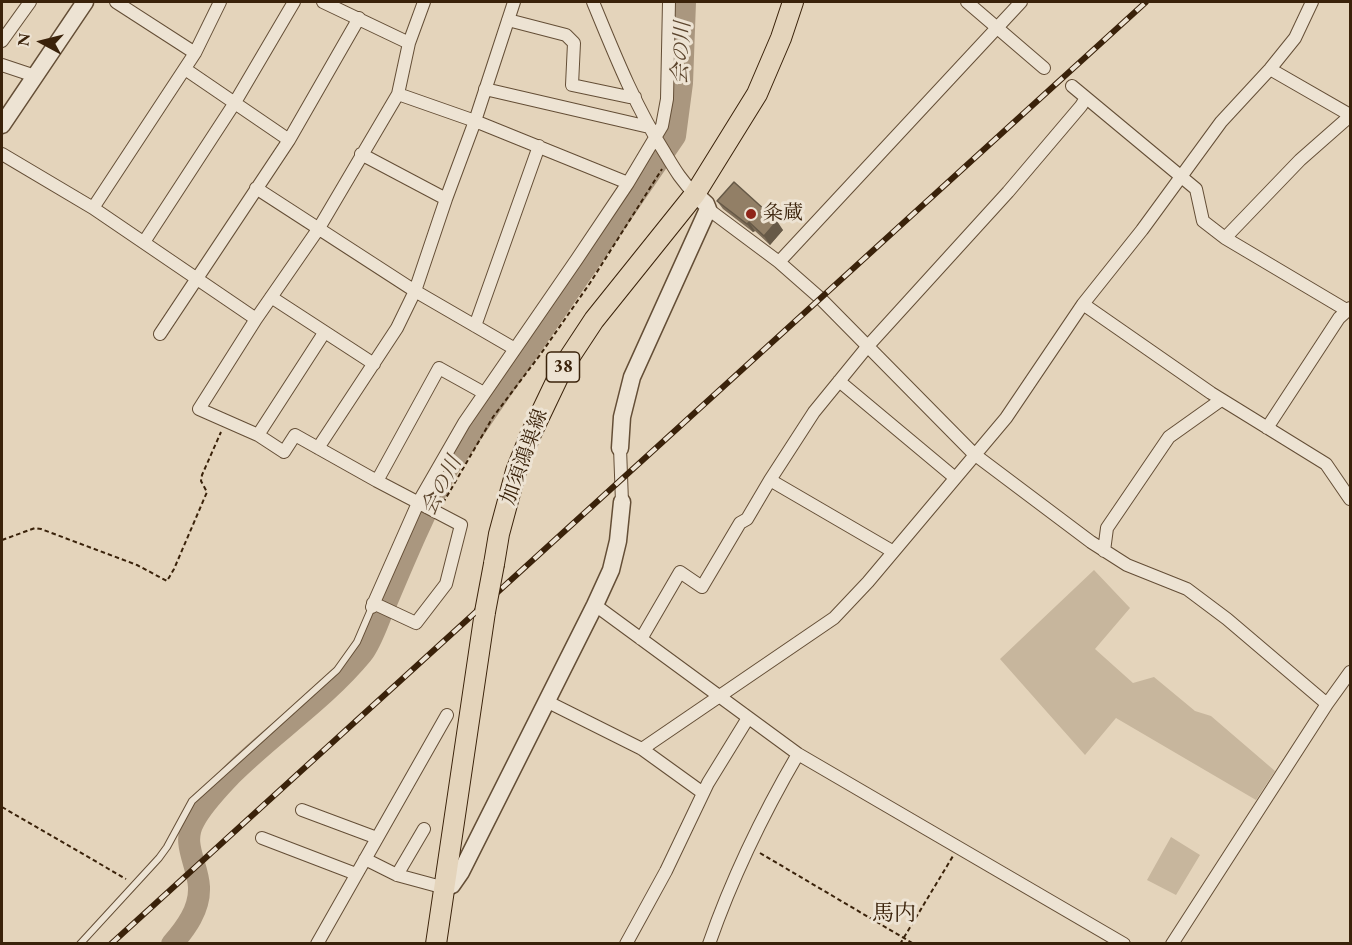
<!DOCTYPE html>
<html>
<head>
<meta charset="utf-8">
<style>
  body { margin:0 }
  #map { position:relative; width:1352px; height:945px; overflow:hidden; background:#e4d4bb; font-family:"EB Garamond",serif }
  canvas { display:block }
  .frame { position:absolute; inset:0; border:3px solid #3a220a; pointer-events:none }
  .north { position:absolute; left:12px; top:12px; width:60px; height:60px; -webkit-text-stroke:4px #ede3d3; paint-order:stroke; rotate:277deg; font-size:16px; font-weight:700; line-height:24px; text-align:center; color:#3a220a }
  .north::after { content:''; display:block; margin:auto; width:21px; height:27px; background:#3a220a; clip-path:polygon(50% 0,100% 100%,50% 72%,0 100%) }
</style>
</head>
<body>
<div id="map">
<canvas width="1352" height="945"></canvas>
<div class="frame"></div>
<div class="north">N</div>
</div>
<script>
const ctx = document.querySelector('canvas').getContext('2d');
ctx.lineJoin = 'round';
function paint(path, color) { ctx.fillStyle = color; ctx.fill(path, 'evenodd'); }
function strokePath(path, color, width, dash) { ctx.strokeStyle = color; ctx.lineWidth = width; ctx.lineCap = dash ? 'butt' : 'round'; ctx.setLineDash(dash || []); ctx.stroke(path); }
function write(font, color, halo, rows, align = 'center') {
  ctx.font = font + ' "EB Garamond","Noto Serif JP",serif'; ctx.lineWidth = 6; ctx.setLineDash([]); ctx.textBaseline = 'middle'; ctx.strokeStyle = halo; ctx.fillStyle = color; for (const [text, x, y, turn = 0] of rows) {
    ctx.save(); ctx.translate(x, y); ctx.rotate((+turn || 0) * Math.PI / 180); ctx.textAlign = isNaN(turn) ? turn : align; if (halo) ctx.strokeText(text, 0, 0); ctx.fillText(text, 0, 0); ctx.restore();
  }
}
const green = new Path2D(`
  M1094,570L1130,608L1095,649L1133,683L1154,677L1195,711L1211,716L1275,771L1256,800L1116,718L1085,755L1000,659Z
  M1171,837L1200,855L1176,895L1147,880Z`);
const river = new Path2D(`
  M172,944C186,928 200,909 199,887C198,864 181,844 194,821C203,804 218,789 231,775C273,733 324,700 362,654C373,640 379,617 387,601C406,556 425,511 448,468L675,136L682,83L685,2`);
const path = new Path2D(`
  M443,503L493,417L540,355L590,283L662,169
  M2,540L35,528L41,529L137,565L167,581L174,569L207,492L201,481L202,475L221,432
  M2,807L126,879
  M760,853L914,944
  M900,944L953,856`);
const service = new Path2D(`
  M80,944L159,858L167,847L192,801L337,670L357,642L372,607`);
const minor = new Path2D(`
  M116,2L195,53
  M323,2L409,43
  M593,2C614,53 635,106 665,153C674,168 682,182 695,194
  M967,2L1044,68
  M508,20L566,35L574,43L572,85L629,97H635
  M2,41L30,2
  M2,65L35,76
  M185,69L289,140
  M1270,69L1350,115
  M1072,86L1196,189L1203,221L1225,238L1348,311
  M485,89L649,127
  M398,94L475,121L628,183
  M2,154L93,208L256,319
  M361,154L446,199
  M256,188L415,291L515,349
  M93,208L195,53L220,2
  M708,209L779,262L820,298L974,454L1091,542L1127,565L1187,589L1227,619L1327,704
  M1225,238L1300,160L1350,116
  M144,242L234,104L294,2
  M779,262L1021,2
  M271,297L374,364
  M1083,304L1211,393L1326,464L1350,499
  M475,326L539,146
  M160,334L289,140L359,18
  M839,381L954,477
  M1267,428L1339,318L1350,308
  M258,435L324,333
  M318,448L397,328L415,291L446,199L475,121L514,2
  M620,448L622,502
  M377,481L439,368L484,393
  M892,551L770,480L814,412L867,347L1008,192L1081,106L1086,98
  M1104,551L1107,528L1169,437L1221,400
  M373,603L416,623L446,584L461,525L377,481L295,435L284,452L258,435L199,409L256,319L319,228L398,94L409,43L424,2
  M595,605L798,754L1124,944
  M372,607L418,503L464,423L577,259L628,183L662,126L667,99L669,2
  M641,639L680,572L702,587L740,523L747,519L770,480
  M546,701L642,749L703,793
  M642,749L834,618L868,582L1006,418L1083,304L1142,230L1221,122L1270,69L1295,38L1312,2
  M302,810L377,838
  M262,838L356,874
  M365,859L397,875L445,888
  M397,875L424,829
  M317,944L447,715
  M626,944L666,871L708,783L748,718
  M709,944C732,878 763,814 798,754
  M1172,944L1327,704L1350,672`);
const tertiary = new Path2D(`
  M2,125L85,2
  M620,448L622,417L632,377L708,209L706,204L695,194
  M445,888L452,885L461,872L595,605L611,570L618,541L622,502`);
const primary = new Path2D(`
  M494,564L499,534L516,471L530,436L563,367L594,320L695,194L757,94L781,38L793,2
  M436,944L485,612`);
const rail = new Path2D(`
  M111,944L1146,2`);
const primaryBridge = new Path2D(`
  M485,612L494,564`);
const wall = new Path2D(`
  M717,201L783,230L770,245L755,231L753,232L723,209Z`);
const shadedWall = new Path2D(`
  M777,221L783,230L770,245L764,236Z
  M749,222L755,231L753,232L747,224Z`);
const building = new Path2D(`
  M734,182L777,221L764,236L749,222L747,224L717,201Z`);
const markers = [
  [751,214,6,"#8f2418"]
];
const shields = [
  [563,367,33]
];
const shieldNames = [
  ["38",563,367]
];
const poiNames = [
  ["粂蔵",763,214]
];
const streetNames = [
  ["加須鴻巣線",525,457,-70]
];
const waterNames = [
  ["会の川",682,53,-87],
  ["会の川",442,486,-63]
];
const quarterNames = [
  ["馬内",894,914]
];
paint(green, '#c7b69d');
strokePath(river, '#aa977f', 22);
strokePath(service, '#644e36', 8);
strokePath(minor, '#644e36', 14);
strokePath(tertiary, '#644e36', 19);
strokePath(primary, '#3a220a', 22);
strokePath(path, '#3a220a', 2, [4.5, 3]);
strokePath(service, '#ede3d3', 6);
strokePath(minor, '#ede3d3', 12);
strokePath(tertiary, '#ede3d3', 16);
strokePath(primary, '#e4d4bb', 20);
strokePath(rail, '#3a220a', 6);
strokePath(rail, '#ede3d3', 4, [11]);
strokePath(primaryBridge, '#3a220a', 22, []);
strokePath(primaryBridge, '#e4d4bb', 20);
paint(wall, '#7e6d58');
paint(shadedWall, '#665947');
paint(building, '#927f66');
strokePath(building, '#665947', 1.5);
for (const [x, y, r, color] of markers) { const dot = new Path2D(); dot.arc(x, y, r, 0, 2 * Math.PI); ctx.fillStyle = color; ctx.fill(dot); strokePath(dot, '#ede3d3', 2); }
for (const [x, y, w] of shields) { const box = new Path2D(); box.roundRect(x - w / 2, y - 15, w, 30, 4.5); ctx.fillStyle = '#ede3d3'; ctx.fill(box); strokePath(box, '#3a220a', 1.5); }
write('bold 18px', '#3a220a', null, shieldNames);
write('20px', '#3a220a', '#ede3d3', poiNames, 'left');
write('20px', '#3a220a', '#ede3d3', streetNames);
write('italic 21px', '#5c452d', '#ede3d3', waterNames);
write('22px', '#3a220a', '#ede3d3', quarterNames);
</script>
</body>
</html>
